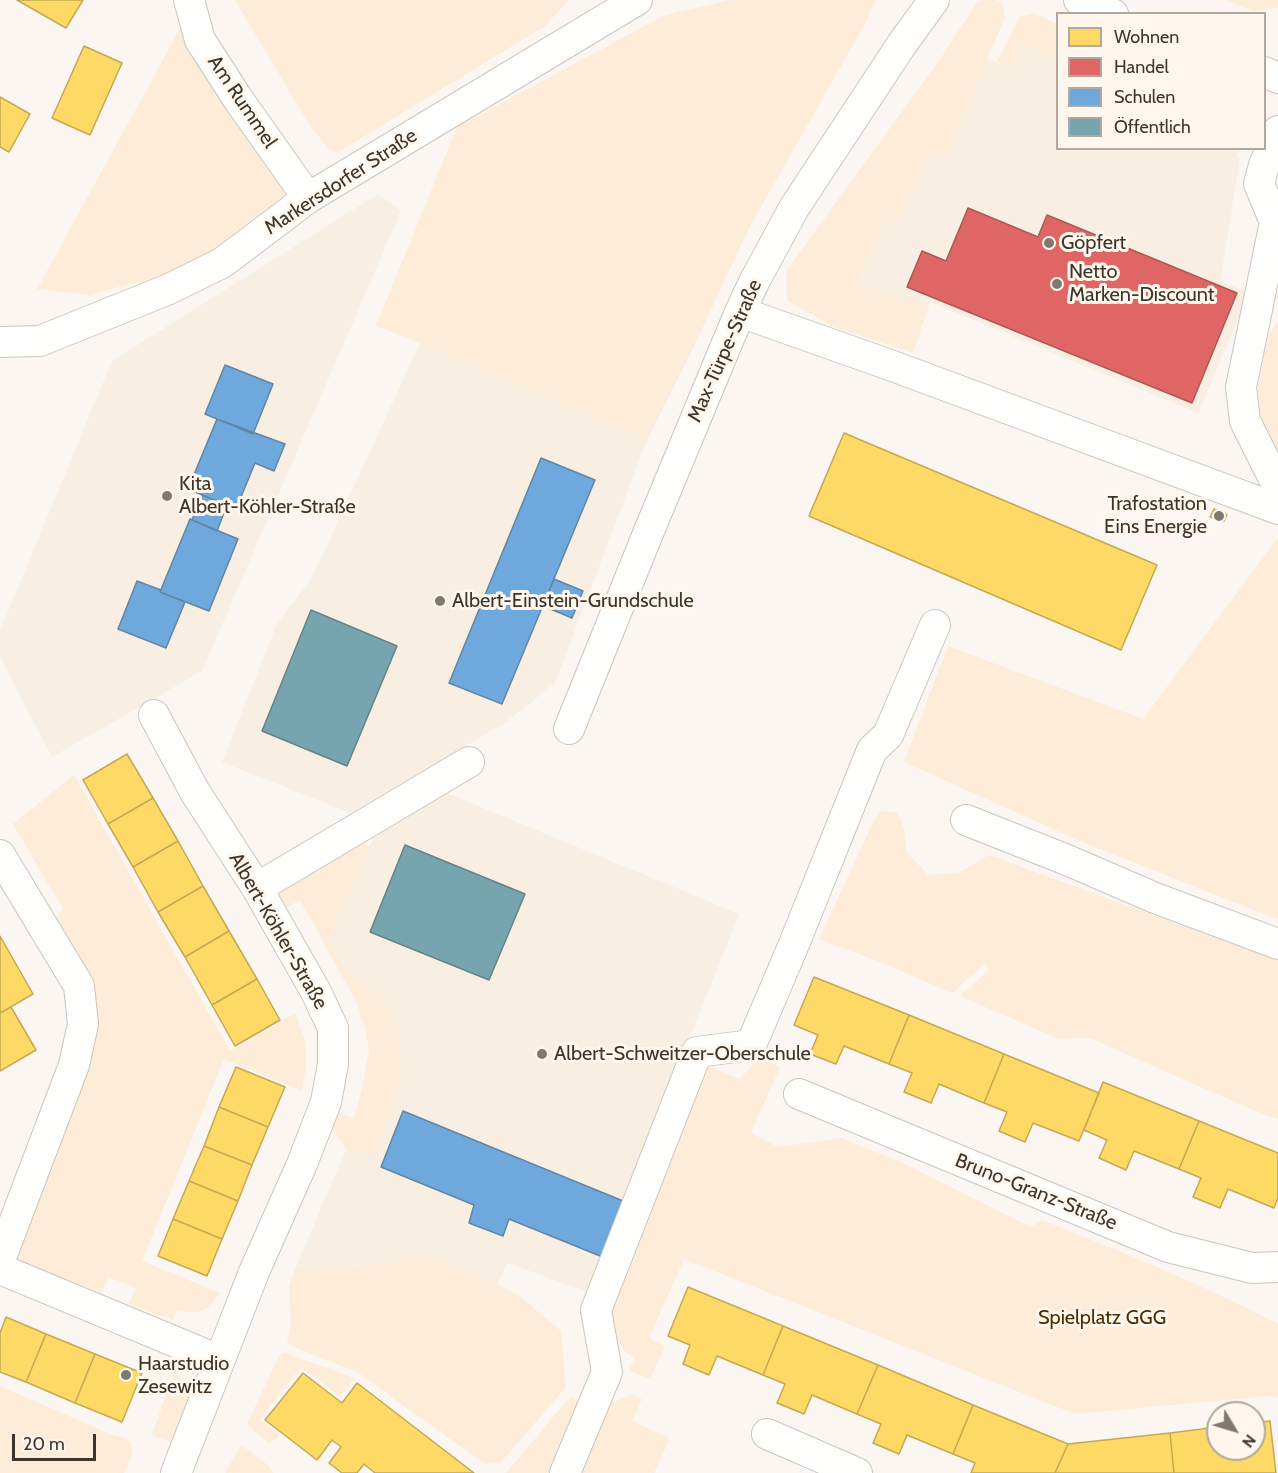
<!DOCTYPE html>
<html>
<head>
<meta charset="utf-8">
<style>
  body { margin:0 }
  #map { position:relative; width:1278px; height:1473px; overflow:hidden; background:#fbf6f1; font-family:Cabin,sans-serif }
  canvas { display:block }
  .legend { position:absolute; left:1056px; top:12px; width:210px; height:138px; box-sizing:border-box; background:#fff7ed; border:2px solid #b1a99f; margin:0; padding:8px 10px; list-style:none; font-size:18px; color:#3c352b }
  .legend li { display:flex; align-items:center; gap:12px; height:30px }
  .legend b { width:30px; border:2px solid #b1a99f }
  .north { position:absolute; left:1206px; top:1401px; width:60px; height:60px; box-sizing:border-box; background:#fff7ed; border:2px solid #b1a99f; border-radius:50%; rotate:128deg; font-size:16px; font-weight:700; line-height:24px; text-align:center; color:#3c352b }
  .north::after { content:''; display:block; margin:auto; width:21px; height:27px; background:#7f7970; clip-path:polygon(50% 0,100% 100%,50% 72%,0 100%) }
  .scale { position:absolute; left:12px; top:1434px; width:84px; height:27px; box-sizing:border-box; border:3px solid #3c352b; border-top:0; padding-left:8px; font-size:18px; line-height:21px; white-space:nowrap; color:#3c352b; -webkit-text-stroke:4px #fff7ed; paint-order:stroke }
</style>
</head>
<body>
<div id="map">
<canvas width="1278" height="1473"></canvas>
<ul class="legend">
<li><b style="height:16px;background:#ffd966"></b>Wohnen</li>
<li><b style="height:16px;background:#e06666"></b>Handel</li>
<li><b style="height:16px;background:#6fa8dc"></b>Schulen</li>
<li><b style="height:16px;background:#76a5af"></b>Öffentlich</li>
</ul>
<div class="north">N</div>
<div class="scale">20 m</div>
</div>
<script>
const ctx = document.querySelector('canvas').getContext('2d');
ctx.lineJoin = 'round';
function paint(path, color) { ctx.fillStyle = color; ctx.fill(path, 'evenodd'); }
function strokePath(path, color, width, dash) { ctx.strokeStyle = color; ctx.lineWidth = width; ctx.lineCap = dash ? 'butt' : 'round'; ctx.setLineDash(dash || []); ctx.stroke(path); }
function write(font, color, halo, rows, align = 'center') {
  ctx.font = font + ' Cabin,sans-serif'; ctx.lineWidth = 6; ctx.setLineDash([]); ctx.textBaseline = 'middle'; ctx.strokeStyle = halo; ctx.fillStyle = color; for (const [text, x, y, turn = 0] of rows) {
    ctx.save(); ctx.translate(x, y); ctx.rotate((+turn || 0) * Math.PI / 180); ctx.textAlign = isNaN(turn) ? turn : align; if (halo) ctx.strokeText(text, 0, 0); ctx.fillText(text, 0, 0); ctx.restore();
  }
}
const built = new Path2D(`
  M1022,45L1057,59L1058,148L1240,149L1237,157L1240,158L1220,281L1249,293L1198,413L930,302L903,303L858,283L882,227L901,215L925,160L949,149L987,58L1010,69Z
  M378,194L401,211L202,671L52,757L0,657V631L112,361Z
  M420,343L647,440L555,683L505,723L350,813L222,762L277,624L312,578Z
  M442,791L739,914L639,1163L594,1294L507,1263L497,1285L430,1257L315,1272L296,1267L346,1149L372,1157L383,996L345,971L329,938L379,825Z`);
const green = new Path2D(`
  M235,0H569L545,26L337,153L327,147L311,127Z
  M732,0H876L866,22L749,228L695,344L647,440L420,343L376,326L457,127L665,15Z
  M983,0H996L1002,3L1005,17L949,150L925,160L901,215L882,227L858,282L903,303L930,302L913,353L832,326L787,300V270L941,58L976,4Z
  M1226,0H1278V8L1253,11Z
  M1033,13L1057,24V59L1022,45L1010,69L997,62L1020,16Z
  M181,27L286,194L187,269L88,295L37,289Z
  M1277,322L1278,324V459L1254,407L1264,359L1263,344Z
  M1278,538V919L1264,914L1080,841L904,762L948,646L1143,719Z
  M74,775L230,1051L295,1013L305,1041L306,1067L302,1091L224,1059L142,1261L220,1293C205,1312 202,1315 177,1310L173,1320L129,1304L136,1288L108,1277L102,1292L22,1263L13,1232L84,1059L48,926L63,909L13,824Z
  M880,811L898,813L904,830L907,853L928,875L958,873L989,855L1278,961V1119L1262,1114L1090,1038L1059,1039L960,996L989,970L985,964L952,993L883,963L819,939L872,825Z
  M357,840L370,847L329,938L345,971L383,996L398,1029L402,1079L372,1157L346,1149L331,1126L337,1113L354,1118L363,1085L369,1051L365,1027L356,1001L300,900L285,908L278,897L300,871Z
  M759,1058L780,1067L751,1133L778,1147L842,1138L905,1164L1031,1227L1042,1220C1122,1252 1202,1284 1278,1324V1398L1267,1396L1075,1414L684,1259L649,1338L665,1346L650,1379L629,1370L635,1358L627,1354L616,1338L609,1289L702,1064L740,1079Z
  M431,1257L516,1293L561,1331L566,1387L501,1462L485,1464L357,1372L287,1344L291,1322L289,1285L296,1267L315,1272Z
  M285,1353L355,1378L340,1397L301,1367L260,1420L280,1435L269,1444L247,1424L279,1356Z
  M174,1372L189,1388L187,1408L173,1443L152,1435Z
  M0,1386L112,1435L122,1437L131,1444L132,1454L124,1473H0Z
  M632,1395L642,1399L632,1421L670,1438L654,1473H577L606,1405Z
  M571,1396L581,1404L554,1473H506Z
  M241,1445L268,1465L273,1473H225Z`);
const homes = new Path2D(`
  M17,0H83L66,28Z
  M84,46L122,63L90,135L52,118Z
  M0,97L30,114L9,152L0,147Z
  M844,433L1157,565L1121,650L809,516Z
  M1214,509L1227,515L1224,521L1210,517Z
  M127,754L153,798L108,824L83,780Z
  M153,798L178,841L133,867L108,824Z
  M178,841L203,886L158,912L133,867Z
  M203,886L229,931L185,957L158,912Z
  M229,931L257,979L212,1005L185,957Z
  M0,936L33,994L0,1013Z
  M814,977L909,1015L889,1064L844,1046L836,1064L810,1054L818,1035L794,1025Z
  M257,979L280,1020L235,1046L212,1005Z
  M11,1007L36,1050L0,1071V1013Z
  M909,1015L1004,1054L984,1103L939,1084L931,1103L904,1092L912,1073L889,1064Z
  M1004,1054L1099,1093L1079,1141L1033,1123L1025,1142L999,1131L1007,1112L984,1103Z
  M236,1067L285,1087L268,1127L219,1107Z
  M1103,1082L1199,1121L1179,1169L1134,1151L1126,1170L1099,1158L1107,1140L1084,1130Z
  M219,1107L268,1127L252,1165L204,1146Z
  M1199,1121L1278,1153V1198L1274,1208L1228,1189L1220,1208L1193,1197L1201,1178L1179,1169Z
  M204,1146L252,1165L238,1201L189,1181Z
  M189,1181L238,1201L222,1239L173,1219Z
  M173,1219L222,1239L207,1276L158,1256Z
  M688,1287L783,1326L763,1375L717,1356L709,1375L683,1364L690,1345L668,1336Z
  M6,1317L46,1334L26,1382L0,1372V1333Z
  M783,1326L878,1365L857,1414L812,1395L804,1414L777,1403L785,1384L763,1375Z
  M46,1334L95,1354L75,1403L26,1382Z
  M95,1354L142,1373L122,1422L75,1403Z
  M878,1365L973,1405L953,1454L907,1435L899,1454L873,1443L881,1424L857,1414Z
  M303,1373L342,1403L357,1383L474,1473H375L364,1464L357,1473H342L329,1463L341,1447L332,1440L317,1460L265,1420Z
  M973,1405L1068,1444L1055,1473H971L975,1463L953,1454Z
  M1270,1421L1276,1473H1174L1170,1433L1218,1427V1449H1254V1423Z
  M1170,1433L1174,1473H1055L1068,1444Z`);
const shops = new Path2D(`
  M968,208L1038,237L1047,215L1237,293L1192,403L907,287L922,251L946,261Z`);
const schools = new Path2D(`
  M225,365L273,384L253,434L205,414Z
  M217,419L285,444L274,471L255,463L236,509L188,489Z
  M541,458L595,480L502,704L449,683Z
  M202,495L227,505L217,531L192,520Z
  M190,519L238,539L209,611L160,592Z
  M554,579L583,591L572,618L543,606Z
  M137,581L161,590L160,592L185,602L166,648L118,629Z
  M403,1111L628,1203L605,1258L509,1219L503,1236L469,1223L474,1205L381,1167Z`);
const public = new Path2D(`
  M311,610L397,646L347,766L262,731Z
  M405,845L525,894L489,980L370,932Z`);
const minor = new Path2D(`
  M189,0L200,40L238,99L308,198
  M1079,0L1113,14
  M1264,72L1278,78
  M1278,131L1264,165L1259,184L1275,222L1241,387L1245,421L1278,487
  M740,312L890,365L1278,509
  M0,342L40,341L169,289L222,263L308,198L637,0
  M154,715L195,792L257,888L316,992L333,1028V1064L326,1102L302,1164L254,1272L176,1473
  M569,729L649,531L740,312L754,282L794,208L902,44L934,0
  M966,820L1067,860L1155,898L1278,944
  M0,855L79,986L83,1024L74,1065L0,1260
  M257,888L469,762
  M799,1094L1168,1247L1252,1268L1278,1267
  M0,1269L219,1360
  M767,1434L857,1473
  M565,1473L607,1372L596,1310L697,1052L751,1045L792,949L872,750L888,735L935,625`);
const markers = [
  [1049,243,6,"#7f7970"],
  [1057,284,6,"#7f7970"],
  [167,496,6,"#7f7970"],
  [1219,516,6,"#7f7970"],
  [440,601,6,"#7f7970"],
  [542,1054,6,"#7f7970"],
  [126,1375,6,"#7f7970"]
];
const streetNames = [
  ["Am Rummel",242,102,56],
  ["Markersdorfer Straße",341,182,-33],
  ["Max-Türpe-Straße",725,351,-66],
  ["Albert-Köhler-Straße",278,931,60],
  ["Bruno-Granz-Straße",1036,1192,22]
];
const poiNames = [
  ["Göpfert",1061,243],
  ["Netto",1069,272],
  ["Marken-Discount",1069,295],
  ["Kita",179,484],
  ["Albert-Köhler-Straße",179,507],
  ["Trafostation",1207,504,"right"],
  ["Eins Energie",1207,527,"right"],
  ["Albert-Einstein-Grundschule",452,601],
  ["Albert-Schweitzer-Oberschule",554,1054],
  ["Haarstudio",138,1364],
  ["Zesewitz",138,1387]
];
const parkNames = [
  ["Spielplatz GGG",1102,1318]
];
paint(built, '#f8eee1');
paint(green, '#fcecd8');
paint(homes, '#ffd966');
strokePath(homes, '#c4a854', 1.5);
paint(shops, '#e06666');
strokePath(shops, '#af5754', 1.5);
paint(schools, '#6fa8dc');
strokePath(schools, '#6086a7', 1.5);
paint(public, '#76a5af');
strokePath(public, '#658387', 1.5);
strokePath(minor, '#cbc5be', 32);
strokePath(minor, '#fefefd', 30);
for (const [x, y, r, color] of markers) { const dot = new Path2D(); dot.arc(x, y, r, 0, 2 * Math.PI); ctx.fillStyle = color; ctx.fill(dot); strokePath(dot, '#fff7ed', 2); }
write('20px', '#3c352b', '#fff7ed', streetNames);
write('20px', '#3c352b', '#fff7ed', poiNames, 'left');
write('20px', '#4a2f00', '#fff7ed', parkNames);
</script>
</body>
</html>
